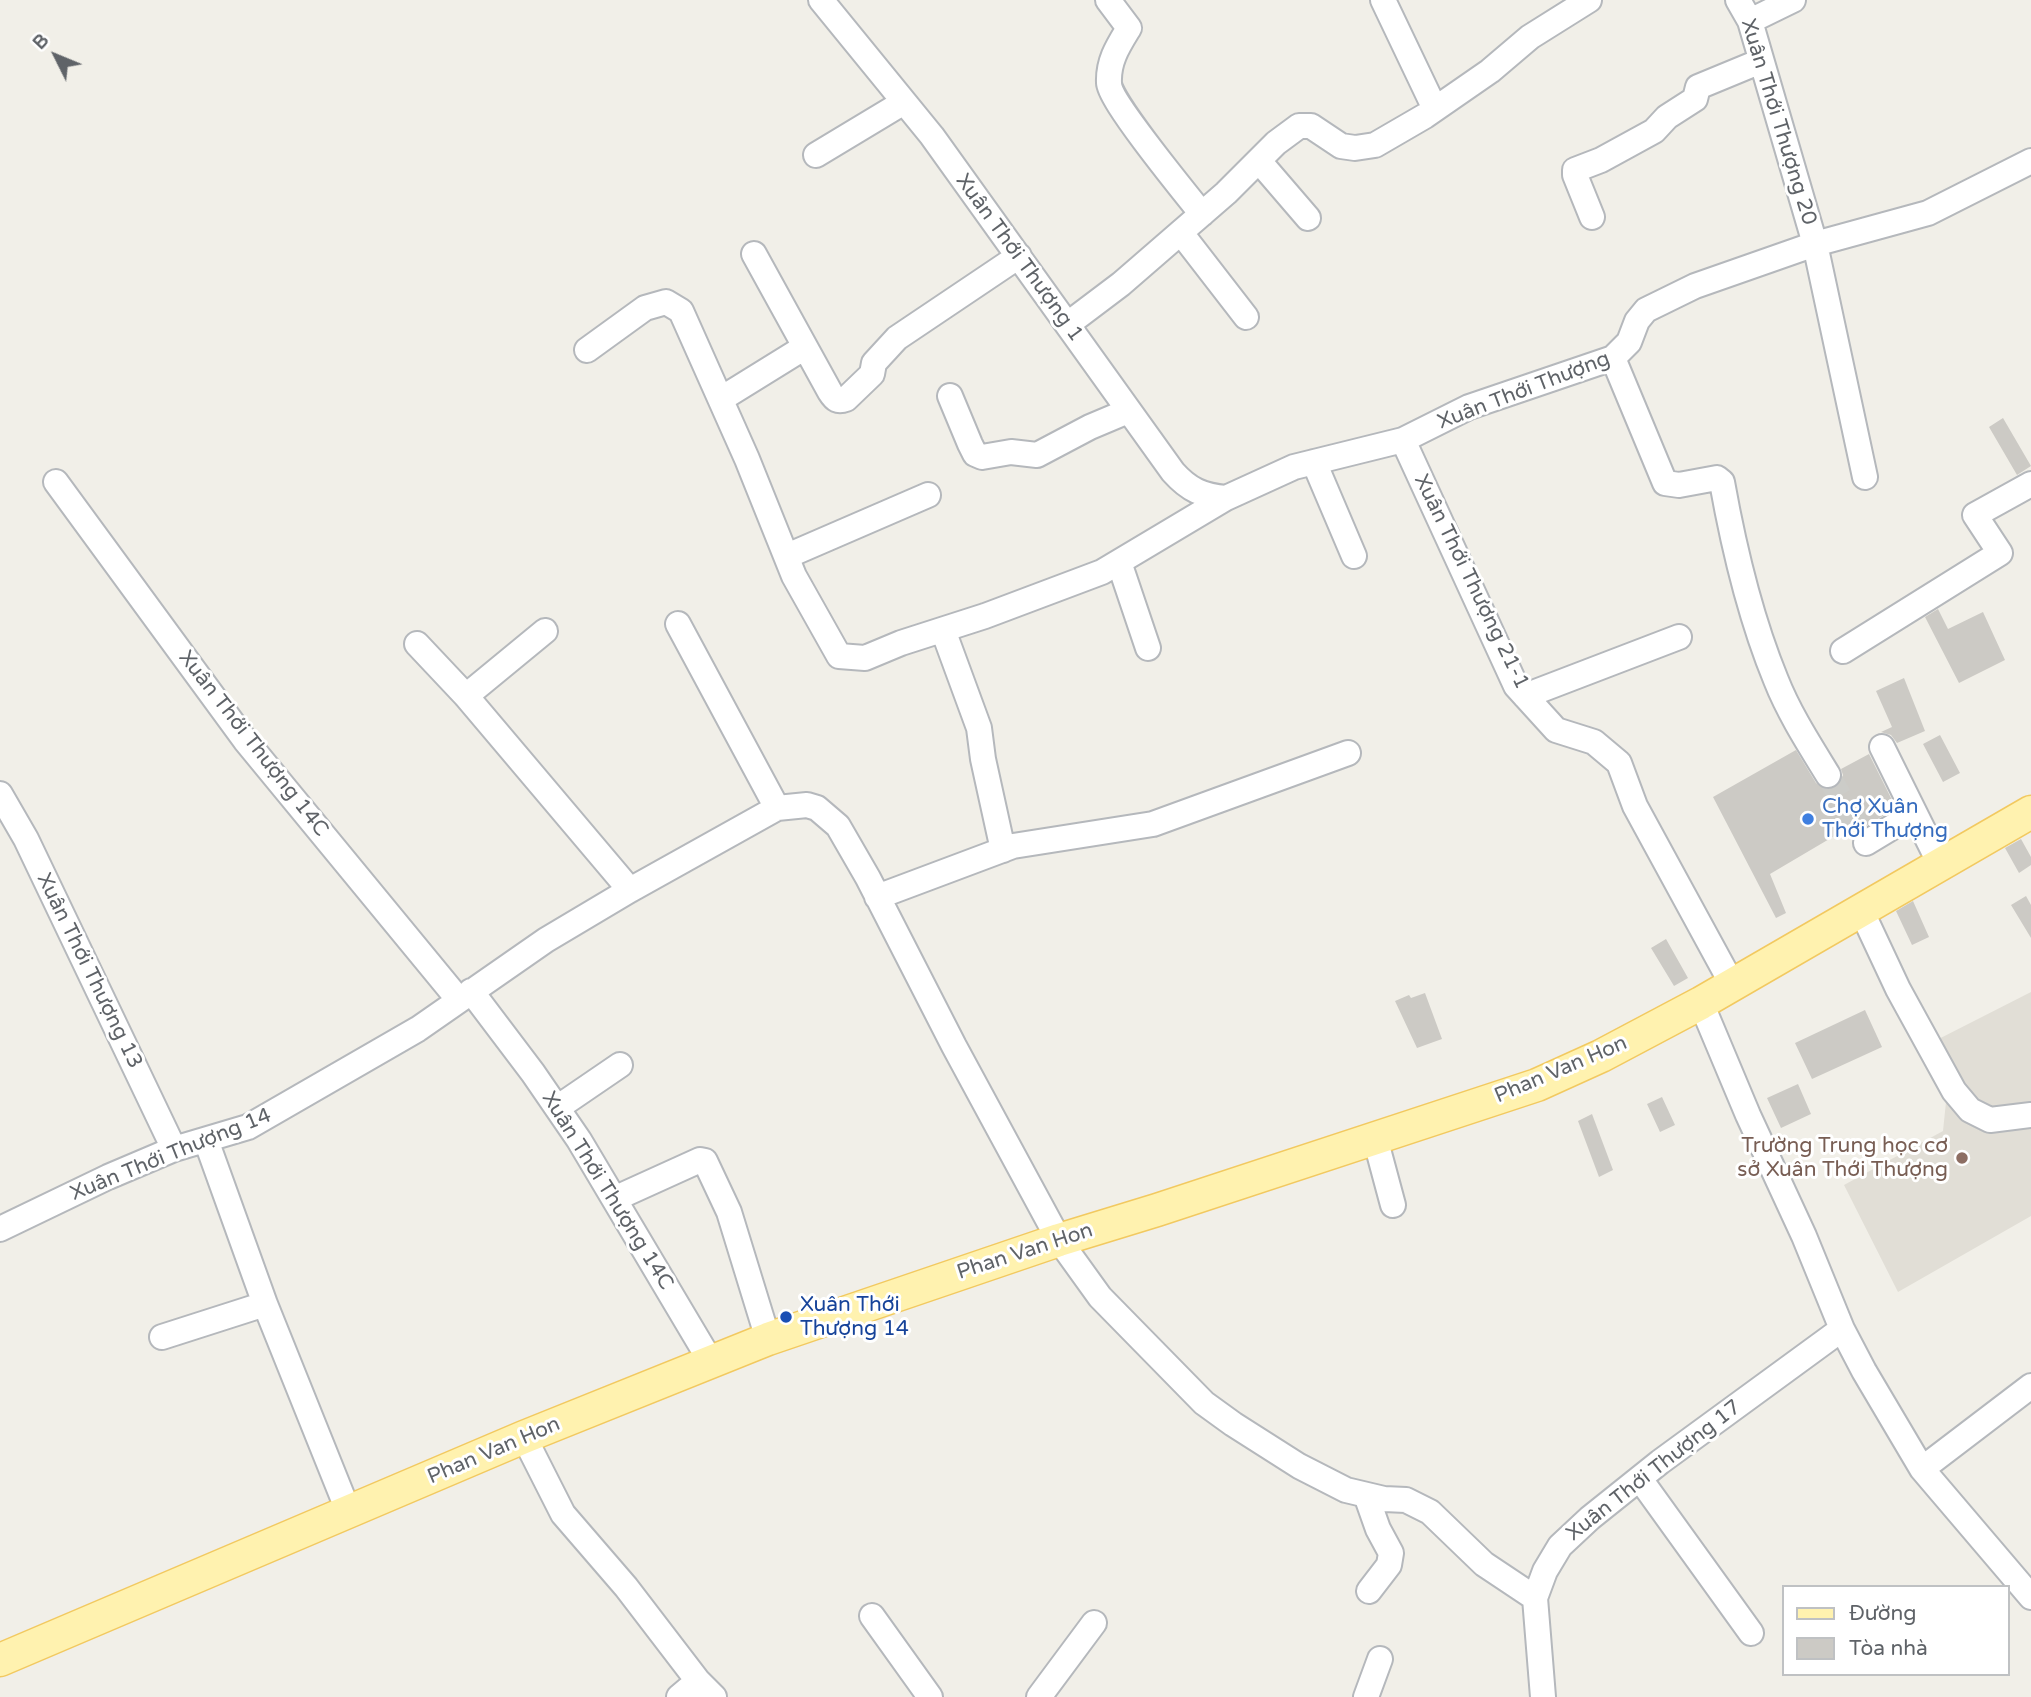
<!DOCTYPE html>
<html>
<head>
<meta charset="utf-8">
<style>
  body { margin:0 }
  #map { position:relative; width:2031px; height:1697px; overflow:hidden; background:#f1efe8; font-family:"Varela Round",sans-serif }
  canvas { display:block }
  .legend { position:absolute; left:1782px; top:1585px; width:228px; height:91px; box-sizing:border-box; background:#fff; border:2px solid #bfc1c3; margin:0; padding:9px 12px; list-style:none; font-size:21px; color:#5f6368 }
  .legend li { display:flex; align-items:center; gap:14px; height:35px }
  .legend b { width:35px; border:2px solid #bfc1c3 }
  .north { position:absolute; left:21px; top:21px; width:70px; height:70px; -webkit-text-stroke:5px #fff; paint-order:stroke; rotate:313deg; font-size:19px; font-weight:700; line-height:28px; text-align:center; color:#5f6368 }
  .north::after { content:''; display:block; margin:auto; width:24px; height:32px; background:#5f6368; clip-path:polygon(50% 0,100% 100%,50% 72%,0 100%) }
</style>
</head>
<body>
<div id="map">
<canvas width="2031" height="1697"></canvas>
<ul class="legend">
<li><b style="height:9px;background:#fff2af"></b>Đường</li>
<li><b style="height:19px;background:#cccac5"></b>Tòa nhà</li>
</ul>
<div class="north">B</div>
</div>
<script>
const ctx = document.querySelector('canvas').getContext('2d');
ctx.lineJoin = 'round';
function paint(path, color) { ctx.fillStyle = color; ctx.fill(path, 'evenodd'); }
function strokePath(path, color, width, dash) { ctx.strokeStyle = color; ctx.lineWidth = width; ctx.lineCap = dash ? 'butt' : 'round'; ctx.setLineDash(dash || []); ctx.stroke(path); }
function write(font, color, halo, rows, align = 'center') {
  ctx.font = font + ' "Varela Round",sans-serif'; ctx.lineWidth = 6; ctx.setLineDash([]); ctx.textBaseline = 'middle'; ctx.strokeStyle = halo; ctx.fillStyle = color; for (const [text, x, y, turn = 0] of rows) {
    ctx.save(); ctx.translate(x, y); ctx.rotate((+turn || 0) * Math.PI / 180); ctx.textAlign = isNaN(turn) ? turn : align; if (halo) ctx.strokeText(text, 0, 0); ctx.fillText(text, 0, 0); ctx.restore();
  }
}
const education = new Path2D(`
  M2031,992V1216L1898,1292L1844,1185L1943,1131L1946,1102L1919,1049Z`);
const building = new Path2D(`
  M2003,418L2031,466L2017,475L1989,427Z
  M1938,609L1948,629L1983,612L2005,660L1959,683L1925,617Z
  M1904,678L1925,731L1897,743L1891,735L1881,732L1892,727L1876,691Z
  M1940,735L1960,773L1943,782L1923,744Z
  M1796,750L1816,783L1828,790L1835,788L1841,783L1843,775L1841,769L1869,754L1896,808L1856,832L1853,825L1770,874L1786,913L1776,918L1713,797Z
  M2021,839L2031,857V865L2019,873L2005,848Z
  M2026,896L2031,905V938L2011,905Z
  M1913,901L1929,937L1912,945L1896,911Z
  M1666,939L1688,978L1674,986L1651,948Z
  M1425,993L1442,1039L1417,1048L1395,1001L1409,995L1411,998Z
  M1865,1010L1882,1047L1812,1079L1795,1043Z
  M1798,1084L1811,1114L1781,1128L1767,1098Z
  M1662,1097L1675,1125L1660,1132L1647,1104Z
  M1592,1114L1613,1170L1599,1177L1578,1121Z`);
const minorTunnel = new Path2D(`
  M1828,775L1866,843`);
const minor = new Path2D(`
  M821,0L932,136L1173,472C1189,490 1203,496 1226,498
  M1108,0L1129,28C1118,46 1108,61 1109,83C1109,100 1186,194 1202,214
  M1383,0L1435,109
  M1738,0L1750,21L1815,244L1865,477
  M1750,21L1793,0
  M816,155L904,102
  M1259,161L1308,218
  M1592,217L1575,175V170L1601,160L1654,131L1667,117L1695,99L1698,87L1761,61
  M1181,233L1246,317
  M754,254L830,392C835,400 838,402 846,399L872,374L874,363L897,338L1019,256
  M1068,324L1121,284L1226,193L1276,143L1299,126H1311L1341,146L1355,148L1375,145L1425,116L1490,71L1530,37L1589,0
  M587,350L645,308L666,302L681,311L747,459L794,576L839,656L865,658L901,643L985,616L1102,572L1226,498L1294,467L1403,440L1469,407L1613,358L1629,342L1637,321L1646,310L1695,286L1815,244L1928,213L2031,161
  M1613,358L1665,483L1679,485L1717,478L1722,482C1734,549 1750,617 1776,680C1789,713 1809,744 1828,775
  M950,396L970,444L975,454L982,457L1011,452L1037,455L1090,427L1128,411
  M721,399L805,347
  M1403,440L1516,686L1556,730L1594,742L1619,763L1635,806L1732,984
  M1314,462L1354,556
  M56,482L245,740L459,1000
  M787,556L928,495
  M1119,562L1148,648
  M678,624L777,808
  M943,630L979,728L983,759L1003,850
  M417,644L466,696L630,890
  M1843,651L2000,553L1975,515L2031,484
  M466,696L545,631
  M1525,696L1679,637
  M1882,747L1940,864
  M0,794L26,839L174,1149
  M1866,843L1914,814
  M877,897L1013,846L1153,824L1348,753
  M1861,910L1898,989L1954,1091L1970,1110L1990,1120L2031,1115
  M471,991L533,1073L579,1140L711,1362
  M1701,1003L1748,1115L1804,1236L1842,1329L1864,1371L1922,1469L2031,1597
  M557,1108L620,1065
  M1375,1138L1393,1205
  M206,1140L265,1304L349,1513
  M614,1199L700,1160L705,1161L729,1212L768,1339
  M0,1229L108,1177L174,1149L248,1127L418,1029L546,940L630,890L777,808L807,805L817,808L838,826L868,878L954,1046L1059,1240L1100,1297L1204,1403L1233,1424L1299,1466L1346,1490L1384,1499L1406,1500L1430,1512L1484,1564L1535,1598
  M162,1337L265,1304
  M524,1437L563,1514L626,1587L698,1681L714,1697
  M1922,1469L2031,1386
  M1640,1479L1751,1633
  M1366,1495L1378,1529L1391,1553L1389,1565L1369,1591
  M872,1616L930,1697
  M679,1697L698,1681
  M1039,1697L1094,1623
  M1366,1697L1380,1659
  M1543,1697L1535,1598L1545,1571L1560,1546L1590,1518L1660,1462L1842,1329`);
const major = new Path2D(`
  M0,1660L524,1437L768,1339L1059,1240L1157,1210L1537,1085L1601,1056L1701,1003L2031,812`);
const markers = [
  [1808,819,7,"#3f7fe0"],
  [1962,1158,7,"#8d6e63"],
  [786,1317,7,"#1a4fb4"]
];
const streetNames = [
  ["Xuân Thới Thượng 20",1778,122,73],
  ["Xuân Thới Thượng 1",1019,258,54],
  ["Xuân Thới Thượng",1524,391,-21],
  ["Xuân Thới Thượng 21-1",1471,582,64],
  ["Xuân Thới Thượng 14C",253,744,52],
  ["Xuân Thới Thượng 13",89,971,64],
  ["Phan Van Hon",1561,1070,-23],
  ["Xuân Thới Thượng 14",171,1155,-22],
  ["Xuân Thới Thượng 14C",607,1191,58],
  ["Phan Van Hon",1025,1252,-18],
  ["Phan Van Hon",494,1451,-23],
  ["Xuân Thới Thượng 17",1654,1471,-38]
];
const shopNames = [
  ["Chợ Xuân",1822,807],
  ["Thới Thượng",1822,831]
];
const educationNames = [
  ["Trường Trung học cơ",1948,1146],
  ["sở Xuân Thới Thượng",1948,1170]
];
const transitNames = [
  ["Xuân Thới",800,1305],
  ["Thượng 14",800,1329]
];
paint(education, '#e1ded6');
paint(building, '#cccac5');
strokePath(minorTunnel, '#ccccc8', 24, [24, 12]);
strokePath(minor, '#b5b8bc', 28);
strokePath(major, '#f2c960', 35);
strokePath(minor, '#fff', 24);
strokePath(major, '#fff2af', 32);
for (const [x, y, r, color] of markers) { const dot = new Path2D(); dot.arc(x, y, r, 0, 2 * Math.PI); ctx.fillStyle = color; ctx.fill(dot); strokePath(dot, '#fff', 2.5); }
write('21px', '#5f6368', '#fff', streetNames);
write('21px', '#366cbe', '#fff', shopNames, 'left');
write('21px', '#785e54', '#fff', educationNames, 'right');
write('21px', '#164399', '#fff', transitNames, 'left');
</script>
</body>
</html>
